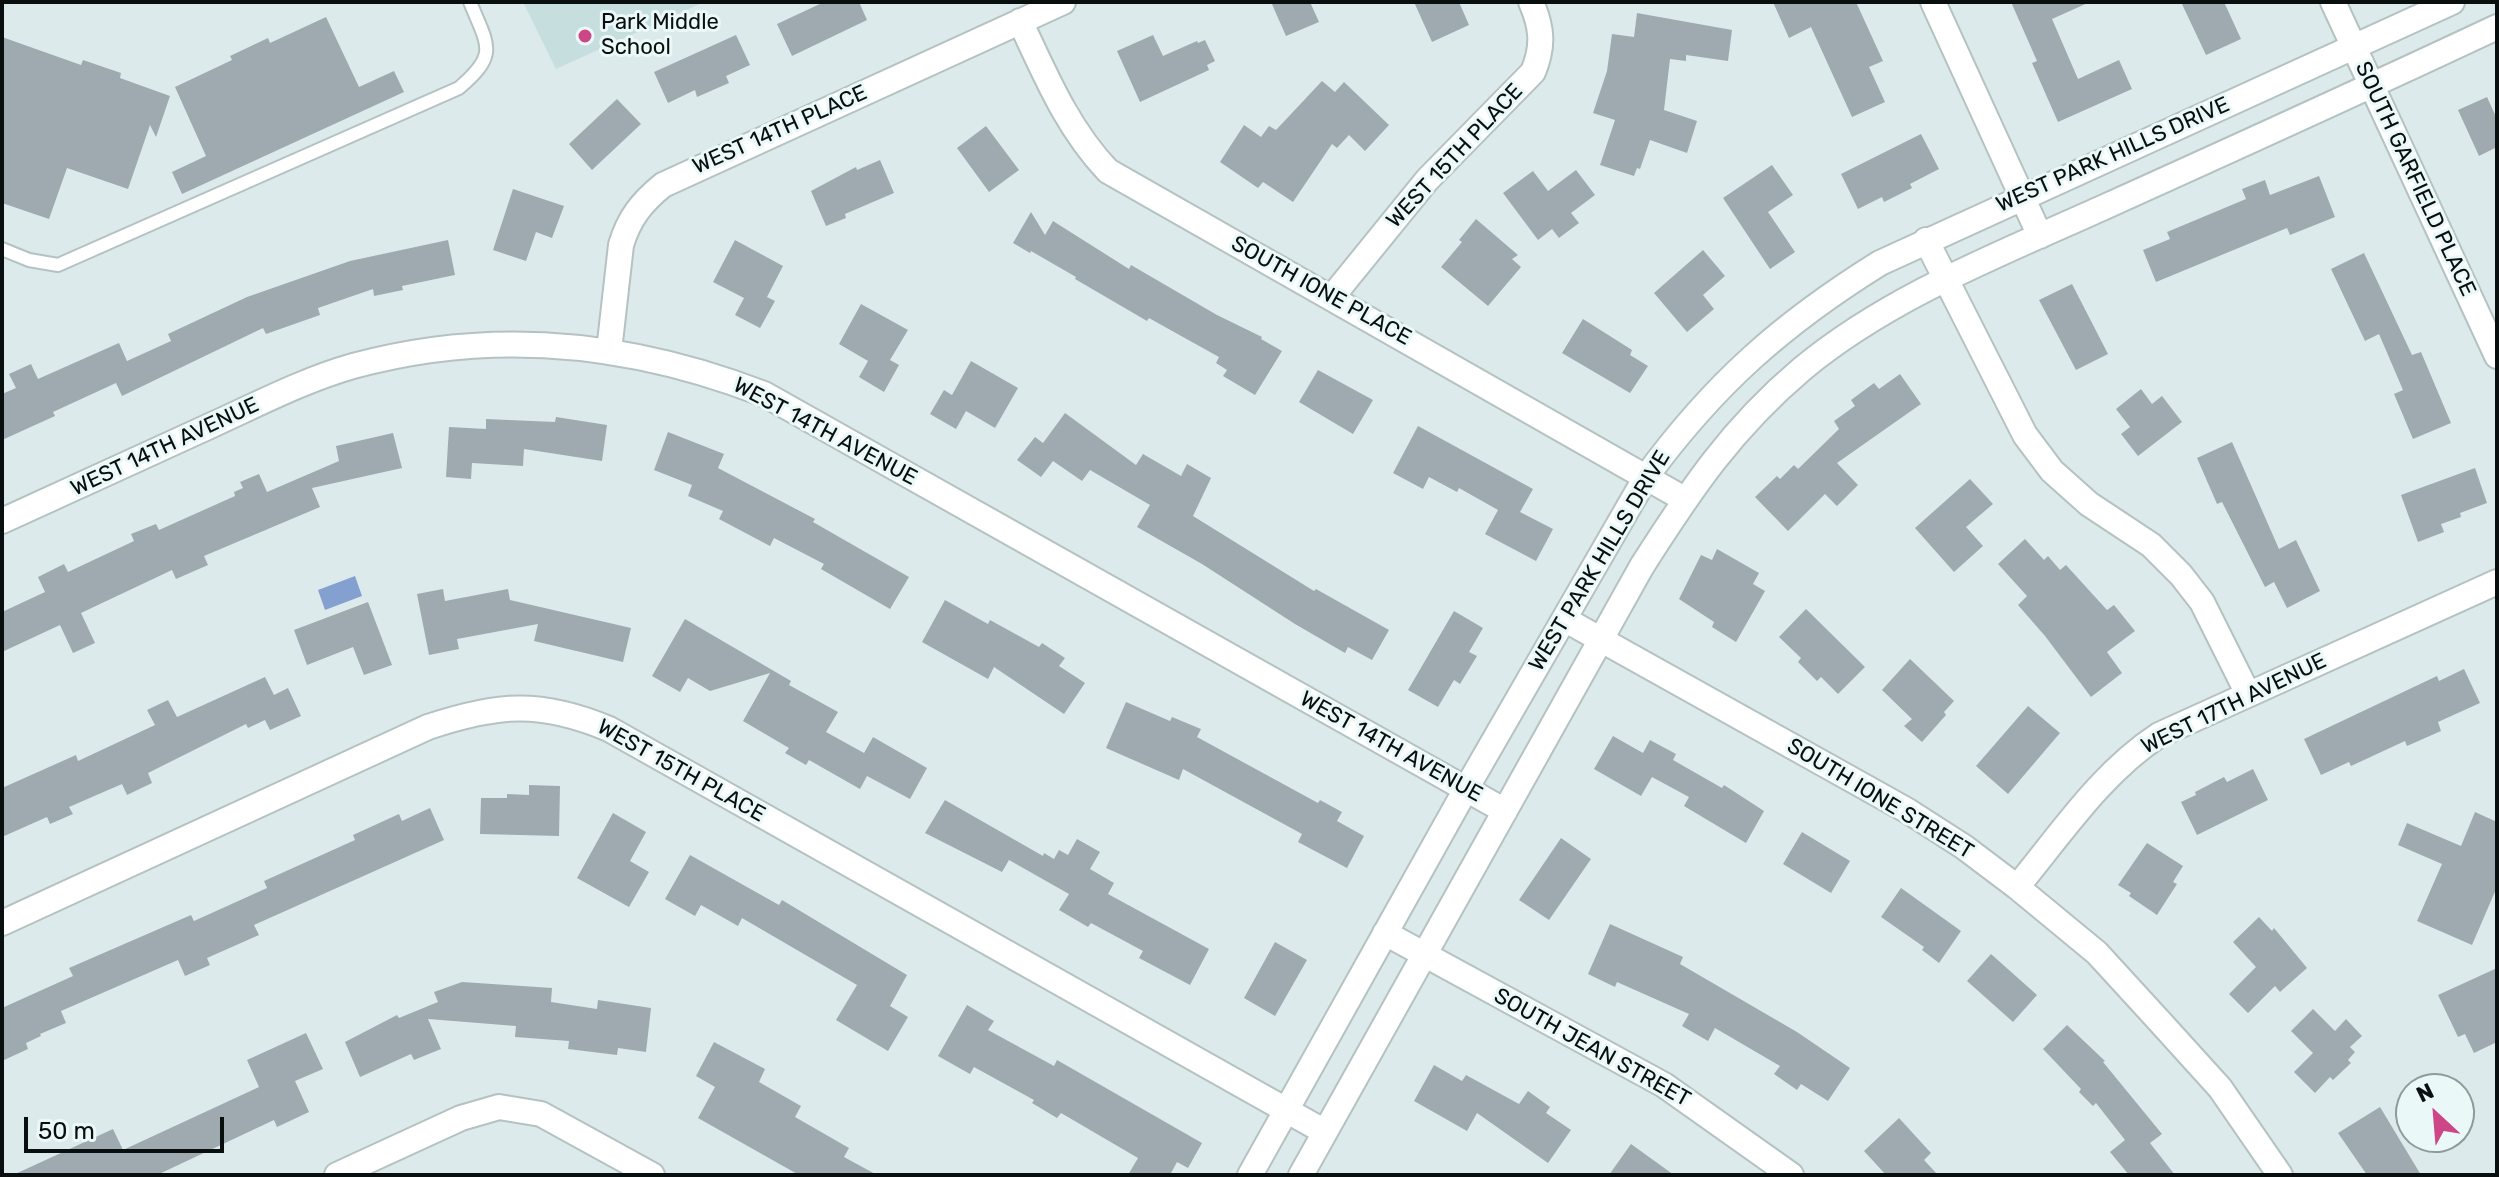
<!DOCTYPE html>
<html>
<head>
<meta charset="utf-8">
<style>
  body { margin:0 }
  #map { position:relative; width:2499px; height:1177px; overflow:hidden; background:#ddeaeb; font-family:Rubik,sans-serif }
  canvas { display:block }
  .frame { position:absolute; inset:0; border:4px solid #090e0e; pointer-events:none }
  .north { position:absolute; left:2395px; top:1073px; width:80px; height:80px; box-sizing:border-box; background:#eaf8f8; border:2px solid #909a9a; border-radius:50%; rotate:334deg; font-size:22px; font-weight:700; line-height:32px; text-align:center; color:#090e0e }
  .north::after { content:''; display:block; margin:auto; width:28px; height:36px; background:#cd4685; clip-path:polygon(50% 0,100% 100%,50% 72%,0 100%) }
  .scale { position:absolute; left:24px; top:1117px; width:200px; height:36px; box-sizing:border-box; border:4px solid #090e0e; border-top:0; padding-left:10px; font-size:24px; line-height:28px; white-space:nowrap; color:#090e0e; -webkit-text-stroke:6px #eaf8f8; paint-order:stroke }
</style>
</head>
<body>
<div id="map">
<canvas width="2499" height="1177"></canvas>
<div class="frame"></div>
<div class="north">N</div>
<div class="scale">50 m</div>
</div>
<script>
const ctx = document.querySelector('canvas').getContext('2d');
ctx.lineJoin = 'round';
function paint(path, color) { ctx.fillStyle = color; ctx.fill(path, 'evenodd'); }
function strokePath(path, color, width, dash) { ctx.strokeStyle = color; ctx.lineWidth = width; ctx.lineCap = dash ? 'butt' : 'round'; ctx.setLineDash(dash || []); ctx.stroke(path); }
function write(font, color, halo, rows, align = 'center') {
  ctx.font = font + ' Rubik,sans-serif'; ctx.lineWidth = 6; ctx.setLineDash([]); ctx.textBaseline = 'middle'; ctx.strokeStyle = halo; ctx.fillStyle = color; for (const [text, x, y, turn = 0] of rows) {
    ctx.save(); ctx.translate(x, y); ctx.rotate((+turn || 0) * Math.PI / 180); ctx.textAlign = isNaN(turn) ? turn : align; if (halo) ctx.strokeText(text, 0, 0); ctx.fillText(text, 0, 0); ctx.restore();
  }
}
const built = new Path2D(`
  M523,2H704L556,69Z`);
const water = new Path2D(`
  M355,576L362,596L325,610L318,590Z`);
const building = new Path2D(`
  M824,2H859L867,20L792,56L777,24Z
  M1271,2H1310L1319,22L1286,36Z
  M1414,2H1459L1469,25L1432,42Z
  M1773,2H1856L1883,61L1869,67L1885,102L1852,117L1811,27L1789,38Z
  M2011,2H2090L2052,19L2078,79L2119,60L2132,89L2058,122L2032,63L2037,61Z
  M2181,2H2224L2241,39L2206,55Z
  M1637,13L1732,30L1728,61L1686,55V61L1670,59L1664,110L1697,121L1687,153L1650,140L1640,169L1637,168L1634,176L1600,165L1615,120L1593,113L1607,71L1612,34L1634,37Z
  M326,17L359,87L394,71L404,92L182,194L172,172L206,156L175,87L232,60L230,56L268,38L270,43Z
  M736,35L750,65L726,76L729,83L697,97L695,90L668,103L654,72Z
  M1153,35L1163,56L1197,41L1198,43L1205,40L1215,61L1207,65L1209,70L1140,102L1117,51Z
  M2,37L81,65L83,60L121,73L120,78L170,96L156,137L150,125L128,189L67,168L49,219L2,203Z
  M1322,81L1335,92L1344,82L1389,125L1365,151L1349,135L1337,148L1332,144L1293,202L1263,182L1258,188L1220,162L1244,125L1261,137L1269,126L1276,130Z
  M2487,97L2497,119V147L2479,156L2458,110Z
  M617,99L641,124L592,170L569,144Z
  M986,126L1019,170L989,192L957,148Z
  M1921,134L1939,169L1910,184L1912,188L1884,202L1882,197L1858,209L1841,174Z
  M880,160L894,193L845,214L846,218L826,226L811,191L856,167L857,170Z
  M1772,165L1793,195L1768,212L1795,252L1770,269L1723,198Z
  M1576,170L1595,195L1571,213L1579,223L1559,238L1552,229L1538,240L1503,193L1533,171L1548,191Z
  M2319,176L2335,217L2290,235L2287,228L2156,282L2143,250L2170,239L2167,232L2246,199L2242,189L2265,180L2270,195Z
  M513,189L564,206L552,238L536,232L526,261L493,250Z
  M1031,212L1045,235L1053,221L1129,269L1131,265L1217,315L1262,337L1261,339L1282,351L1255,395L1223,376L1227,370L1216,363L1219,357L1165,327L1149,318L1147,321L1075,279L1076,277L1031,251L1030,253L1013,243Z
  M1476,219L1518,255L1512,259L1521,267L1488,306L1441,267L1462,242L1459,240Z
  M448,240L455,275L402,286L403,290L374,296L373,289L318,308L320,315L266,334L263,328L122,396L116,383L53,412L55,416L2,440V394L16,388L9,374L31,364L38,379L119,343L127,361L171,341L168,334L247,297L350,261Z
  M735,240L783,266L767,297L775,301L760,328L735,315L744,298L713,282Z
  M1703,250L1725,276L1703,295L1714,309L1687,332L1654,293Z
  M2364,253L2412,355L2421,352L2451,423L2413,439L2394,394L2403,390L2379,334L2365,341L2331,269Z
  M2072,284L2108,354L2076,370L2039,300Z
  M861,304L908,330L890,360L899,365L884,392L859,377L868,361L839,344Z
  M1583,319L1632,350L1630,355L1648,366L1630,393L1562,353Z
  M971,361L1018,388L995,428L966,411L956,429L930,414L944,390L952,395Z
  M1318,370L1373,400L1353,434L1299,402Z
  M1900,374L1921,404L1837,463L1858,485L1837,506L1825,494L1788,531L1755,497L1777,476L1780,479L1794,465L1798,469L1839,429L1834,421L1855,406L1851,400L1874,383L1879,389Z
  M2141,389L2152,404L2162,396L2182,422L2138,456L2121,434L2130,427L2116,409Z
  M1065,413L1136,465L1143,454L1181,476L1187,464L1211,478L1193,516L1314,591L1316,589L1389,630L1372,660L1348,647L1345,653L1295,624L1202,564L1137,527L1150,505L1090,470L1082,481L1053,461L1041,477L1017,460L1035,437L1043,443Z
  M556,417L607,425L602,461L524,449L523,466L472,463L471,479L446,477L449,427L486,429V419L555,422Z
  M1418,426L1533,489L1520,512L1553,529L1536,561L1485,534L1498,510L1459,488L1457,492L1429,477L1423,489L1393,473Z
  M668,432L724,454L718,468L815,519L813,522L909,577L890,609L821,569L824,564L774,538L770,546L719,519L723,511L688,496L692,485L654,470Z
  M393,433L402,468L312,488L320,507L204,556L208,565L176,579L172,570L81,613L95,643L73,653L60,625L2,652V612L45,592L38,577L64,564L68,572L134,541L131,534L156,524L159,530L235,496L234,492L243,488L240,482L259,474L267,492L339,461L336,446Z
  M2232,442L2279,549L2296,540L2320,591L2287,608L2274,582L2265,587L2222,502L2217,504L2197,458Z
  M2475,468L2487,503L2460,513L2461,517L2441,524L2444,532L2418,542L2401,495Z
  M1970,479L1993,504L1966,527L1983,546L1954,572L1915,528Z
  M2025,539L2044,560L2048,556L2060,570L2066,565L2107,610L2114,605L2135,631L2107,652L2122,673L2091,697L2045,636L2018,605L2027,596L1998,564Z
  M1717,549L1759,573L1753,584L1765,591L1736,642L1712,627L1714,622L1679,599L1701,555L1712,560Z
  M443,589L445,601L508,589L510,600L631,628L623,662L534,641L538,624L457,639L459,649L429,655L417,594Z
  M945,600L988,624L990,620L1039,647L1042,643L1065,658L1059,666L1085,683L1064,714L994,667L988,679L922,642Z
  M368,602L392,665L364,675L353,647L307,665L294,630Z
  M1806,609L1865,667L1838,694L1821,677L1817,681L1798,662L1801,658L1779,637Z
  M1454,611L1483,628L1469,652L1477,656L1460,684L1454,680L1438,707L1408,690Z
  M685,619L791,681L789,685L838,712L826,732L864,753L873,737L927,768L910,799L867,776L860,789L809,760L806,765L785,753L789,748L743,721L770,673L710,691L688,678L680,692L652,676Z
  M1910,659L1954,701L1944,712L1946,715L1922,742L1904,726L1912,719L1882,690Z
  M2464,669L2480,703L2438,722L2441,731L2407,746L2405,741L2351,766L2349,762L2321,775L2304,739L2437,676L2439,681Z
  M265,677L274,695L288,688L301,716L270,730L265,720L248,728L246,724L148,773L152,783L127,795L122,784L69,807L73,814L50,824L47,817L2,837V788L76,755L78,761L155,725L147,710L168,700L177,717Z
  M1126,702L1170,721L1172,717L1201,729L1197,737L1318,803L1320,800L1342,812L1337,821L1364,836L1347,868L1298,842L1302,834L1183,769L1179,780L1106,748Z
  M2028,706L2060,733L2008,794L1976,766Z
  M1613,736L1643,753L1650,740L1676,754L1673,760L1722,788L1724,785L1764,811L1746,843L1684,806L1689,797L1652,777L1641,796L1594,769Z
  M2253,769L2268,800L2197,835L2181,802L2196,795L2195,792L2224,777L2227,782Z
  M529,785L560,786L559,836L480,834L481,798H507V794L529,795Z
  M945,800L1043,856L1044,853L1054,859L1059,850L1068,855L1077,839L1100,852L1090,869L1114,883L1108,894L1209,949L1190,985L1139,958L1143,951L1091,923L1088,927L1059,910L1069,894L1009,860L1002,872L925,833Z
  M430,808L444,840L254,925L259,935L207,958L210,965L185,976L178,960L61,1011L66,1023L40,1034L41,1036L26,1043L28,1049L2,1061V1008L73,976L69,968L191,915L194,921L267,888L264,881L355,840L353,835L399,814L402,821Z
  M2475,812L2497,822V887L2472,945L2417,921L2442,864L2398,845L2407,823L2461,846Z
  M613,813L646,832L630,861L649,872L629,907L577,878Z
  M1802,832L1850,861L1831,893L1783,864Z
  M1561,838L1591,859L1549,920L1519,900Z
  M2147,843L2183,866L2173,882L2177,884L2157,915L2129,896L2131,893L2118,885Z
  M690,855L779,905L782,900L907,975L890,1006L908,1017L888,1051L836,1020L857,985L742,918L738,926L701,905L695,916L665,899Z
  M1901,888L1961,931L1939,963L1922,950L1924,947L1881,917Z
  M2259,917L2272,931L2274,928L2307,968L2280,992L2275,986L2248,1013L2229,994L2256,967L2233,942Z
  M1610,924L1683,957L1680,964L1797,1032L1850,1068L1828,1101L1801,1084L1797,1090L1774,1074L1780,1066L1715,1028L1708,1041L1682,1026L1689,1014L1617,982L1615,987L1588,974Z
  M1275,942L1307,960L1275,1016L1244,998Z
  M1991,954L2037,995L2013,1022L1967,981Z
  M2497,968V1042L2474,1053L2465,1034L2458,1037L2438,995Z
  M462,982L552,988L551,1002L597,1009L598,1000L651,1008L646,1052L618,1048L617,1055L568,1049L569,1041L515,1037L516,1026L428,1019L441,1049L414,1060L411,1054L360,1077L345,1042L397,1015L399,1018L438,1002L434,992Z
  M967,1005L994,1021L988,1030L1054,1066L1057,1060L1202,1143L1188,1168L1177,1162L1170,1175H1128L1138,1158L1061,1113L1057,1118L1032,1103L1034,1100L974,1067L970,1074L938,1056Z
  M2313,1009L2335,1031L2346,1019L2362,1036L2350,1047L2355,1052L2348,1060L2351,1063L2333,1080L2330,1077L2315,1093L2294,1072L2313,1053L2291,1031Z
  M2067,1025L2105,1061L2103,1062L2162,1134L2150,1143L2175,1175H2129L2110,1152L2125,1140L2096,1103L2093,1106L2079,1092L2081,1089L2043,1049Z
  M306,1033L323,1069L295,1081L309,1112L277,1127L274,1120L157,1175H13L113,1129L123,1150L259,1087L247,1060Z
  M714,1042L765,1069L759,1082L801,1106L795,1117L849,1148L844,1157L877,1175H799L698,1118L715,1087L696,1076Z
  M1434,1065L1462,1081L1466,1075L1519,1104L1528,1091L1550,1107L1546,1113L1571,1130L1548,1163L1477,1113L1467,1131L1414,1101Z
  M2380,1107L2421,1175H2367L2338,1133Z
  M1899,1118L1931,1153L1924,1160L1938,1175H1886L1864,1151Z
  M1631,1144L1674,1175H1609Z`);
const service = new Path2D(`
  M2,249L29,260L58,265L459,88C499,54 488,46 470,2`);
const minor = new Path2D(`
  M1933,2L2040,236
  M2333,2L2497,356
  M1020,21C1045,74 1067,128 1108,171L1684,499
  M1926,240L2025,435L2052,471L2089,504L2151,545L2181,575L2202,602L2248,694
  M1332,297L1427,180L1533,72C1544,46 1542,27 1531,2
  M609,351L621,245C629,218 642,202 663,185L1063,2
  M2,521C72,489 142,457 212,425C258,404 304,380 353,366C492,328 630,342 764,394L1505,811
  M1564,619L1908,811L1964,847L2017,887L2097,953L2162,1024L2220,1088L2280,1175
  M2017,887C2061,834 2101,773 2159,735L2497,582
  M2,923L428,727C497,704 540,700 609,729L1325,1132
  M1385,933L1664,1085L1791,1175
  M337,1175L461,1118L499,1107L541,1114L652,1175
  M1250,1175L1466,789L1646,477C1714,384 1782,324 1880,263L2452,2
  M1301,1175L1642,566C1691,489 1732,428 1802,369C1889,297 1998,255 2100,209C2233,149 2365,89 2497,27`);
const markers = [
  [585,36,8,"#cd4685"]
];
const poiNames = [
  ["Park Middle",601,23],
  ["School",601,48]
];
const streetNames = [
  ["WEST 14TH PLACE",780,130,-24],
  ["WEST PARK HILLS DRIVE",2113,155,-24],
  ["WEST 15TH PLACE",1455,156,-47],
  ["SOUTH GARFIELD PLACE",2415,179,65],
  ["SOUTH IONE PLACE",1321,291,29],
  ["WEST 14TH AVENUE",825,432,28],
  ["WEST 14TH AVENUE",165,447,-25],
  ["WEST PARK HILLS DRIVE",1600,561,-59],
  ["WEST 17TH AVENUE",2234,704,-26],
  ["WEST 14TH AVENUE",1391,747,29],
  ["WEST 15TH PLACE",681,771,29],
  ["SOUTH IONE STREET",1880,799,31],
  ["SOUTH JEAN STREET",1592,1048,29]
];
paint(built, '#c7dedf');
paint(water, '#84a0d0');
paint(building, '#9faab0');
strokePath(service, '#b4c2c2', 16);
strokePath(minor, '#b4c2c2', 28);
strokePath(service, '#fff', 12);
strokePath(minor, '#fff', 24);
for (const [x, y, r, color] of markers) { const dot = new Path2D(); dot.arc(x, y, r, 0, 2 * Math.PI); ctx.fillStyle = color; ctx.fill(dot); strokePath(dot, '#eaf8f8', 3); }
write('22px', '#090e0e', '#eaf8f8', poiNames, 'left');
write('22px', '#090e0e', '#eaf8f8', streetNames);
</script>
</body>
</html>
